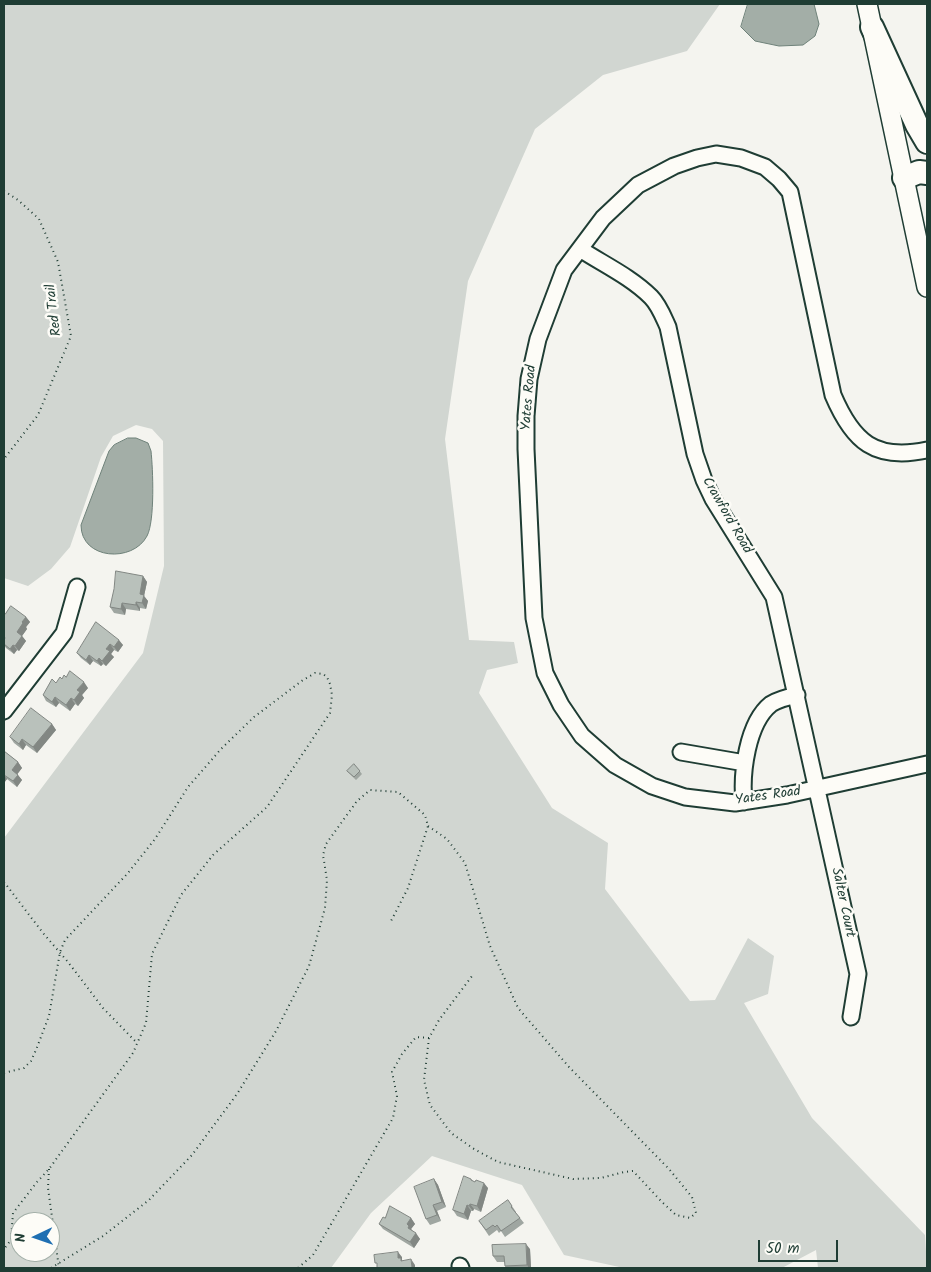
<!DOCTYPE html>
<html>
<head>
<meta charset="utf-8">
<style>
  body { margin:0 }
  #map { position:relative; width:931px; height:1272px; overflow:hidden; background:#f4f4ef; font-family:Kalam,sans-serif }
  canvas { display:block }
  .frame { position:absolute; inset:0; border:5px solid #1f3d34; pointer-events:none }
  .north { position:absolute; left:10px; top:1212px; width:50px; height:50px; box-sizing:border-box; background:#fdfcf7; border:1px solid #a4b0a9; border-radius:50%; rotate:267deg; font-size:14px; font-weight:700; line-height:20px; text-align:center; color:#1f3d34 }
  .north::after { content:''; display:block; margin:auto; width:18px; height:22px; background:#1f6fb2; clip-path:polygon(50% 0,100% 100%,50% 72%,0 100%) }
  .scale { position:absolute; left:758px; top:1240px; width:80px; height:22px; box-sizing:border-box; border:2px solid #1f3d34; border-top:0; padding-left:6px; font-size:15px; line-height:18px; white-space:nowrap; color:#1f3d34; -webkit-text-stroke:4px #fdfcf7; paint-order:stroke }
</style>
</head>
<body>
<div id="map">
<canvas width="931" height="1272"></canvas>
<div class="frame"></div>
<div class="north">N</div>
<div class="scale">50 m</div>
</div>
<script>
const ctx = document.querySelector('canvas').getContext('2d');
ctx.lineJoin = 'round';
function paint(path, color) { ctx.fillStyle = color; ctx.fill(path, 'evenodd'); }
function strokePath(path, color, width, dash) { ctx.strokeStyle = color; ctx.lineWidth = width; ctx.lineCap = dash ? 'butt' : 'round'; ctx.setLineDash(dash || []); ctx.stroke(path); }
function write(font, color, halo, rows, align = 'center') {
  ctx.font = font + ' Kalam,sans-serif'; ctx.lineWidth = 5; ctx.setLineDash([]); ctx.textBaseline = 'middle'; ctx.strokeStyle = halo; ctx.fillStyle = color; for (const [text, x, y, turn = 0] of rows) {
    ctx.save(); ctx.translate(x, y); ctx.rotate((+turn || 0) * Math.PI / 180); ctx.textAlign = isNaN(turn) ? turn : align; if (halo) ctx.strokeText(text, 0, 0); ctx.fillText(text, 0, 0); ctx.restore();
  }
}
const green = new Path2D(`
  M4,4H720L687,51L603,75L535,129L468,281L445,439L469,640L514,642L518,663L487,670L479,693L552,808L608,843L605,889L690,1001L715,1000L748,938L774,956L768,994L744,1003L812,1118L925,1235L927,1268H818L816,1250L782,1268H624L564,1255L522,1185L432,1156L371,1213L331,1268H4V838L143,653L164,566L163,441L152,429L136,425L113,436L101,457L70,547L51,569L28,586L4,578ZM20,1222H50V1252H20Z`);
const water = new Path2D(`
  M748,4H814L819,24L815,36L803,45L779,46L755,41L741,27Z
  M128,438H136L148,443L151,451C153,469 155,521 147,536C133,563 81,560 81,525L109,451L114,445Z`);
const path = new Path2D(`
  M4,191L18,200L39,219L58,262L71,336L38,415L4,459
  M428,826L447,839L465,863L490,946L518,1008L569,1067L669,1169L692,1197L696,1213L690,1218L676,1215L662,1202L633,1171L624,1172L601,1178L573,1179L498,1162L474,1149L451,1133L430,1105L424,1080L429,1038L439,1020L472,976
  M4,882L43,933L68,962L103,1008L137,1043
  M4,1073L24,1068L31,1061L36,1050L49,1016L60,952L65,940L128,873L155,839L188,787L221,749L254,717L303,680L315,673L323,674L327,677L330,684L332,695L330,713L267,807L213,855L181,895L152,954L146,1023L133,1053L49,1169L37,1182L13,1213L11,1240L4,1249
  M49,1169L48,1188L59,1268
  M51,1268L103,1236L149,1200L192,1155L237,1094L276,1031L309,966L325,908L327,880L323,855L326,844L357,801L370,790L398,792L425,815L428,826L408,888L390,923
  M298,1268L313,1255L393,1118L397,1096L392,1072L402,1054L416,1037L429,1038`);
const minor = new Path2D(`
  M580,249C603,264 631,277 651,297C659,305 663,316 668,327L695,454L704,480L713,499L774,597L858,974L851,1017
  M927,450C875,461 853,442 833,395L790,192L779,179L765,167L741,158L716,154L697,158L674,166L638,185L603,218L564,270L538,339L529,379L526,416V449L534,618L545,673L561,705L582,736L615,765L652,786L685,797L735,803L787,795L927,764
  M4,711L64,633L77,587
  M681,752L745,763
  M744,802C741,774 747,723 771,704C779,699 788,697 797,695
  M460,1266L461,1268`);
const major = new Path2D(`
  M867,4L927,287`);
const highway = new Path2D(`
  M872,27L917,125L927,142
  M904,178L919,172L927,173`);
const wall = new Path2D(`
  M143,576L147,582L144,596L148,601L146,609L140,608V611L126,609L125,615L114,613L110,607Z
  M4,614L26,617L30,622L26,627L27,629L22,636L26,641L19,651L17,650L14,654L6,648L4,645Z
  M96,622L123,645L118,652L114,650L111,654L114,657L106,666L103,664L101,666L93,661L90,665L81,658L77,653Z
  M62,679L88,688L82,695L84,698L78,706L75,704L70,711L59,703L56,707L46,701L43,695Z
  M52,724L56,730L37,753L26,745L23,750L14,743L10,737Z
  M4,751L18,762L22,768L17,774L22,780L17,787L7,779L4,783Z
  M354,764L362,774L356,780L347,771Z
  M434,1179L438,1185L446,1207L437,1211L441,1221L430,1225L426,1219Z
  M471,1179L473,1181L488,1188L481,1212L474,1209L473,1211H471L468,1220L457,1216L453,1210Z
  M508,1200L516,1212V1213L524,1223L505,1237L501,1231L499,1233L497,1230L489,1236L479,1221Z
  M385,1218H411L415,1224L411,1229L420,1239L414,1248L383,1229L379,1224Z
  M530,1249L531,1268H506L505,1266V1262H497L493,1256Z`);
const shadedWall = new Path2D(`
  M143,576L147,582L144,596L148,601L146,609L142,603L140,594Z
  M136,602L140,608V611L136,605Z
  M122,603L126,609L125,615L121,609Z
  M26,617L30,622L26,627L27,629L22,636L26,641L19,651L15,646L17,632L22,622Z
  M119,640L123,645L118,652L114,647Z
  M110,644L114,650L111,654L114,657L106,666L102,661L106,649Z
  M13,645L17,650L14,654L10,649Z
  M89,655L93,661L90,665L86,660Z
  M99,658L103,664L101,666L97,661Z
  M84,682L88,688L82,695L84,698L78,706L74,700L77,690Z
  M55,697L59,703L56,707L52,702Z
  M71,698L75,704L70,711L66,705Z
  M52,724L56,730L37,753L33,747Z
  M22,739L26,745L23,750L19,744Z
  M18,762L22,768L16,776L12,770Z
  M4,775L7,779L4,783Z
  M18,775L22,780L17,787L13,781Z
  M434,1179L438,1185L446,1207L442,1202Z
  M484,1183L488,1188L481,1212L477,1206Z
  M470,1204L474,1209L473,1211L469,1206Z
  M433,1205L437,1211L441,1221L437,1215Z
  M467,1205L471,1211L468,1220L464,1214Z
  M411,1218L415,1224L411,1229L413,1232L408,1228L407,1224Z
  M416,1233L420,1239L414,1248L410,1242Z
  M526,1244L530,1249L531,1268H529L527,1265Z
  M398,1252L402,1257V1260L405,1264L398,1258Z
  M411,1259L415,1265V1268H412Z`);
const building = new Path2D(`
  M116,571L143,576L140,594L144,595L142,603L136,602V605L122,603L121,609L110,607L114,589Z
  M11,606L26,617L22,622L23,623L17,632L22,636L15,646L13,645L10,649L4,644V640L5,638L4,636V614H5Z
  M96,622L119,640L114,647L110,644L106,649L110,651L102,661L99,658L97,661L89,655L86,660L77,653Z
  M70,671L84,682L77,690L80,692L74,700L71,698L66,705L55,697L52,702L43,695L52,679L56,683L60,677L62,679L64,675L66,677Z
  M31,708L52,724L33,747L22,739L19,744L10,737Z
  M4,751L18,762L12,770L18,775L13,781L4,775Z
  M354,764L360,771L354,777L347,771Z
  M464,1176L471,1179V1180L475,1182L476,1180L484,1183L477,1206L470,1204L469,1206L467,1205L464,1214L453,1210Z
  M434,1179L442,1202L433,1205L437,1215L426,1219L414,1187Z
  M508,1200L512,1206L511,1207L520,1218L501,1231L497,1225L495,1227L493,1225L486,1230L479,1221Z
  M390,1206L411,1218L407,1224L409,1226L408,1228L416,1233L410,1242L379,1224L383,1217L385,1218Z
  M526,1244L527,1265L505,1266L504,1256H493L492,1245Z
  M398,1252V1258H401V1261L411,1259L412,1268H377V1263H375L374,1255Z`);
const streetNames = [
  ["Red Trail",55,310,-97],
  ["Yates Road",530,398,-85],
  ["Crawford Road",726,516,60],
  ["Yates Road",768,797,-8],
  ["Salter Court",842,903,78]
];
paint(green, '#d1d6d1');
paint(water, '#a3aea7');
strokePath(water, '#6e8179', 1);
strokePath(minor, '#1f3d34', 19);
strokePath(major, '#1f3d34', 22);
strokePath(highway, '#1f3d34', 26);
strokePath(path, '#1f3d34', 2, [1, 4]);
strokePath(minor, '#fdfcf7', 15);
strokePath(major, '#fdfcf7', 19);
strokePath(highway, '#fdfcf7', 22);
paint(wall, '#9fa6a1');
paint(shadedWall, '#828783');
paint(building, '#b9c1bb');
strokePath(building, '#828783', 1);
write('14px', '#1f3d34', '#fdfcf7', streetNames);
</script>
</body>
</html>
